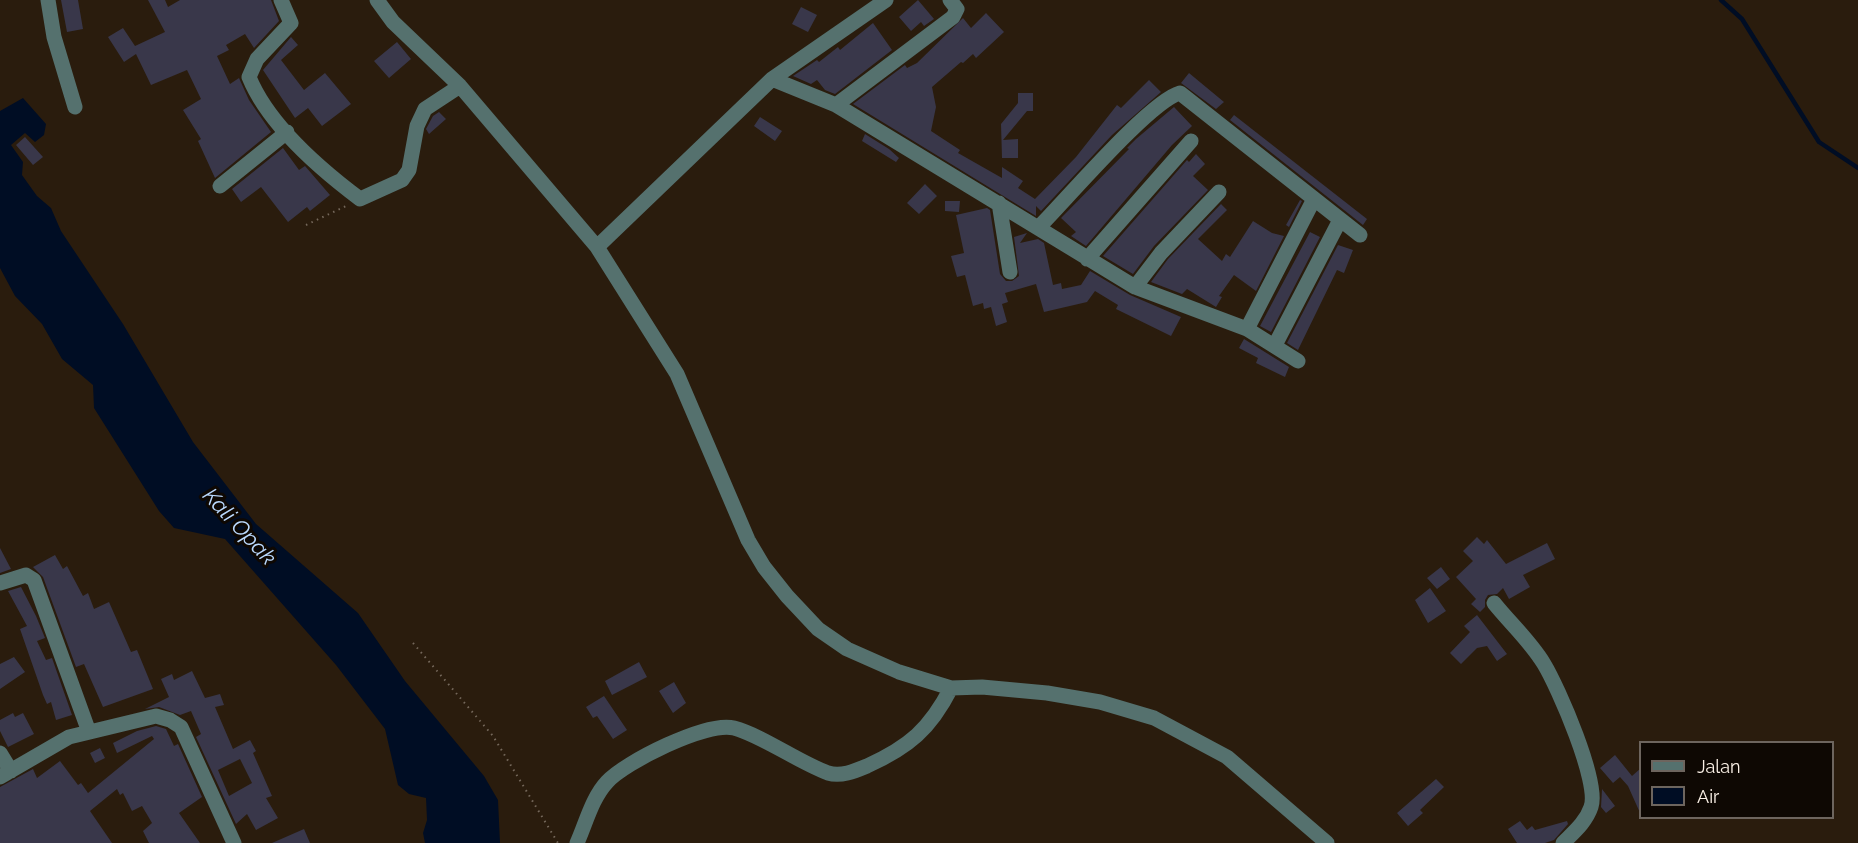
<!DOCTYPE html>
<html>
<head>
<meta charset="utf-8">
<style>
  body { margin:0 }
  #map { position:relative; width:1858px; height:843px; overflow:hidden; background:#2a1c0d; font-family:Raleway,sans-serif }
  canvas { display:block }
  .legend { position:absolute; left:1639px; top:741px; width:195px; height:78px; box-sizing:border-box; background:#0e0803; border:2px solid #6d655e; margin:0; padding:8px 10px; list-style:none; font-size:18px; color:#fbf1e7 }
  .legend li { display:flex; align-items:center; gap:12px; height:30px }
  .legend b { width:30px; border:2px solid #6d655e }
</style>
</head>
<body>
<div id="map">
<canvas width="1858" height="843"></canvas>
<ul class="legend">
<li><b style="height:8px;background:#55716e"></b>Jalan</li>
<li><b style="height:16px;background:#000d24"></b>Air</li>
</ul>
</div>
<script>
const ctx = document.querySelector('canvas').getContext('2d');
ctx.lineJoin = 'round';
function paint(path, color) { ctx.fillStyle = color; ctx.fill(path, 'evenodd'); }
function strokePath(path, color, width, dash) { ctx.strokeStyle = color; ctx.lineWidth = width; ctx.lineCap = dash ? 'butt' : 'round'; ctx.setLineDash(dash || []); ctx.stroke(path); }
function write(font, color, halo, rows, align = 'center') {
  ctx.font = font + ' Raleway,sans-serif'; ctx.lineWidth = 6; ctx.setLineDash([]); ctx.textBaseline = 'middle'; ctx.strokeStyle = halo; ctx.fillStyle = color; for (const [text, x, y, turn = 0] of rows) {
    ctx.save(); ctx.translate(x, y); ctx.rotate((+turn || 0) * Math.PI / 180); ctx.textAlign = isNaN(turn) ? turn : align; if (halo) ctx.strokeText(text, 0, 0); ctx.fillText(text, 0, 0); ctx.restore();
  }
}
const water = new Path2D(`
  M23,98L46,124L44,135L35,142L25,133L11,145L23,162L22,175L37,196L51,208L61,231L123,324L193,442L256,524L358,613L405,681L484,776L498,800L500,843H425L423,833L427,820L426,798L409,794L398,785L385,729L336,665L225,539L174,528L159,511L94,408L93,385L62,359L42,324L15,296L0,268V111Z`);
const stream = new Path2D(`
  M1721,0L1742,19L1819,142L1858,168`);
const building = new Path2D(`
  M61,0H78L83,29L67,32Z
  M148,0H165L168,7L180,0H271L279,21L254,48L245,34L226,45L229,50L217,56L230,84L239,78L249,100L271,132L215,178L198,141L201,139L183,110L201,99L187,70L151,85L136,54L124,62L108,37L123,28L135,46L165,32Z
  M918,0L934,19L924,26L921,22L911,31L899,17Z
  M801,7L817,15L808,32L792,24Z
  M986,13L1004,32L976,58L973,54L963,63L961,62L932,87L936,107L931,131L960,150L958,153L1002,178V167L1023,181L1018,188L1035,199L1076,157L1117,105L1121,108L1149,80L1161,92L1112,135L1041,211L1036,206V216L853,104L905,65L907,68L917,63L963,18L971,28Z
  M873,23L892,50L835,94L825,90L817,80L811,84L793,76L817,60L819,62L838,47L840,50Z
  M291,37L298,45L281,60L304,90L325,73L351,104L322,126L308,108L295,118L263,70Z
  M397,42L411,59L389,78L374,61Z
  M1189,73L1224,102L1216,109L1181,83Z
  M1018,93H1033V111H1027L1003,140L1018,139V158H1002L1001,124L1018,103Z
  M1174,107L1192,126L1172,145L1086,246L1071,236L1076,232L1061,218L1129,149L1127,148L1136,139Z
  M439,112L446,119L429,134L426,129L433,116Z
  M1234,115L1367,219L1363,225L1230,120Z
  M760,117L782,131L775,141L754,126Z
  M865,134L889,149L899,158L896,162L862,141Z
  M25,137L43,157L33,165L16,145Z
  M283,148L299,170L305,166L330,195L310,211L307,207L288,222L261,187L241,202L232,189Z
  M1196,154L1205,164L1193,176L1208,190L1154,246L1133,274L1103,256L1187,160L1189,162Z
  M925,184L937,196L919,214L907,203Z
  M1300,200L1302,201L1289,227L1286,225Z
  M945,201H960L959,212L945,211Z
  M1221,204L1227,210L1198,239L1222,261L1226,254L1230,257L1253,221L1272,233L1284,236L1256,291L1234,275L1219,296L1222,297L1216,307L1187,289L1182,294L1151,282L1168,259Z
  M987,208L990,210L1000,274L1006,281H1012L1019,276L1014,237L1027,233L1020,243L1038,239L1044,243L1053,285L1061,283L1062,289L1081,285L1090,271L1130,295L1181,317L1171,336L1116,309L1118,305L1095,291L1087,302L1044,312L1036,284L1005,293L1008,302L1002,304L1007,322L996,326L991,307L984,309L983,303L973,306L965,275L957,277L951,256L964,253L956,215Z
  M1310,232L1320,237L1271,332L1260,326Z
  M1338,245L1353,250L1344,273L1337,270L1298,350L1287,343Z
  M1244,339L1289,367L1285,377L1256,363L1258,358L1239,348Z
  M1477,537L1484,544L1487,540L1506,564L1547,543L1555,559L1523,575L1530,587L1509,599L1503,588L1497,594L1488,595L1485,600V607L1480,612L1471,604L1476,599L1456,577L1473,561L1463,551Z
  M0,548L11,569L0,573Z
  M55,555L63,569L67,566L83,596L88,593L94,609L109,602L131,652L137,650L153,689L103,707L84,664L76,667L43,577L33,567Z
  M1441,567L1450,579L1437,589L1427,578Z
  M21,587L36,616L45,638L37,641L46,660L52,658L72,715L56,720L51,702L47,704L43,695L20,629L27,626L8,591Z
  M1430,588L1446,611L1428,623L1415,600Z
  M1477,615L1507,654L1497,661L1487,646L1477,648L1461,664L1450,653L1470,632L1464,626Z
  M14,657L25,672L0,689V664Z
  M639,662L647,677L612,695L605,681Z
  M192,671L205,698L220,694L224,705L215,707L233,749L250,740L256,751L253,753L272,796L266,798L278,818L256,830L247,814L236,824L196,737L201,734L191,711L180,715L159,707L145,709L169,697L161,679L172,674L174,680ZM240,759L252,783L229,796L218,770Z
  M674,682L686,703L673,713L659,691Z
  M604,696L627,730L613,739L597,716L593,718L586,707Z
  M13,713L15,717L23,713L34,734L8,747L0,731V720Z
  M156,726L166,729L174,746L178,744L202,797L179,813L200,843H149L143,831L152,823L142,806L132,811L123,793L120,795L117,789L90,811L112,843H0V787L33,769L37,778L60,761L78,785L81,783L88,793L154,739L152,736L117,753L113,743L137,731Z
  M100,748L105,758L95,763L90,753Z
  M1615,755L1632,776L1641,768V815L1628,786L1620,777L1613,783L1600,768Z
  M1436,779L1444,787L1420,810L1423,813L1408,826L1397,813Z
  M1602,789L1615,806L1606,813L1601,807Z
  M1520,821L1527,830L1532,826L1535,830L1567,821L1568,824L1554,840L1545,843H1517L1508,829Z
  M304,829L310,843H272Z`);
const path = new Path2D(`
  M306,225L346,206
  M413,643L493,736L558,843`);
const minor = new Path2D(`
  M48,0L54,37L75,107
  M281,0L291,23L257,59L249,77C268,124 320,169 360,199L402,180L409,170L417,126L425,109L460,86
  M377,0L393,22L460,86L597,247L677,374L748,540L764,567L787,596L818,629L847,649L899,672L951,688L982,687L1047,693L1100,702L1154,718L1227,757L1327,843
  M772,79L836,105L1135,287L1247,329L1298,361
  M836,105L953,17L957,9L950,0
  M220,186L287,132
  M999,203L1010,272
  M1039,227C1066,200 1150,101 1180,93L1360,235
  M597,247L772,79L886,0
  M1087,259L1191,141
  M1135,287L1161,253L1219,192
  M1247,329L1314,199
  M1275,345L1340,220
  M0,583L26,575L34,580L89,732
  M1494,603C1510,623 1531,642 1544,664C1558,687 1600,783 1591,807C1586,822 1574,832 1563,843
  M0,753L11,771
  M0,777L69,737L156,716L170,720L181,727L234,843
  M577,843C586,823 592,798 607,782C625,762 707,721 734,728C763,736 798,762 828,773C841,777 855,771 867,766C909,747 930,729 951,688`);
const waterNames = [
  ["Kali Opak",239,527,47]
];
paint(water, '#000d24');
strokePath(stream, '#000d24', 4.5);
paint(building, '#39374a');
strokePath(path, '#75685b', 2, [1.5, 4.5]);
strokePath(minor, '#55716e', 15);
write('italic 22px', '#bad9fe', '#0e0803', waterNames);
</script>
</body>
</html>
